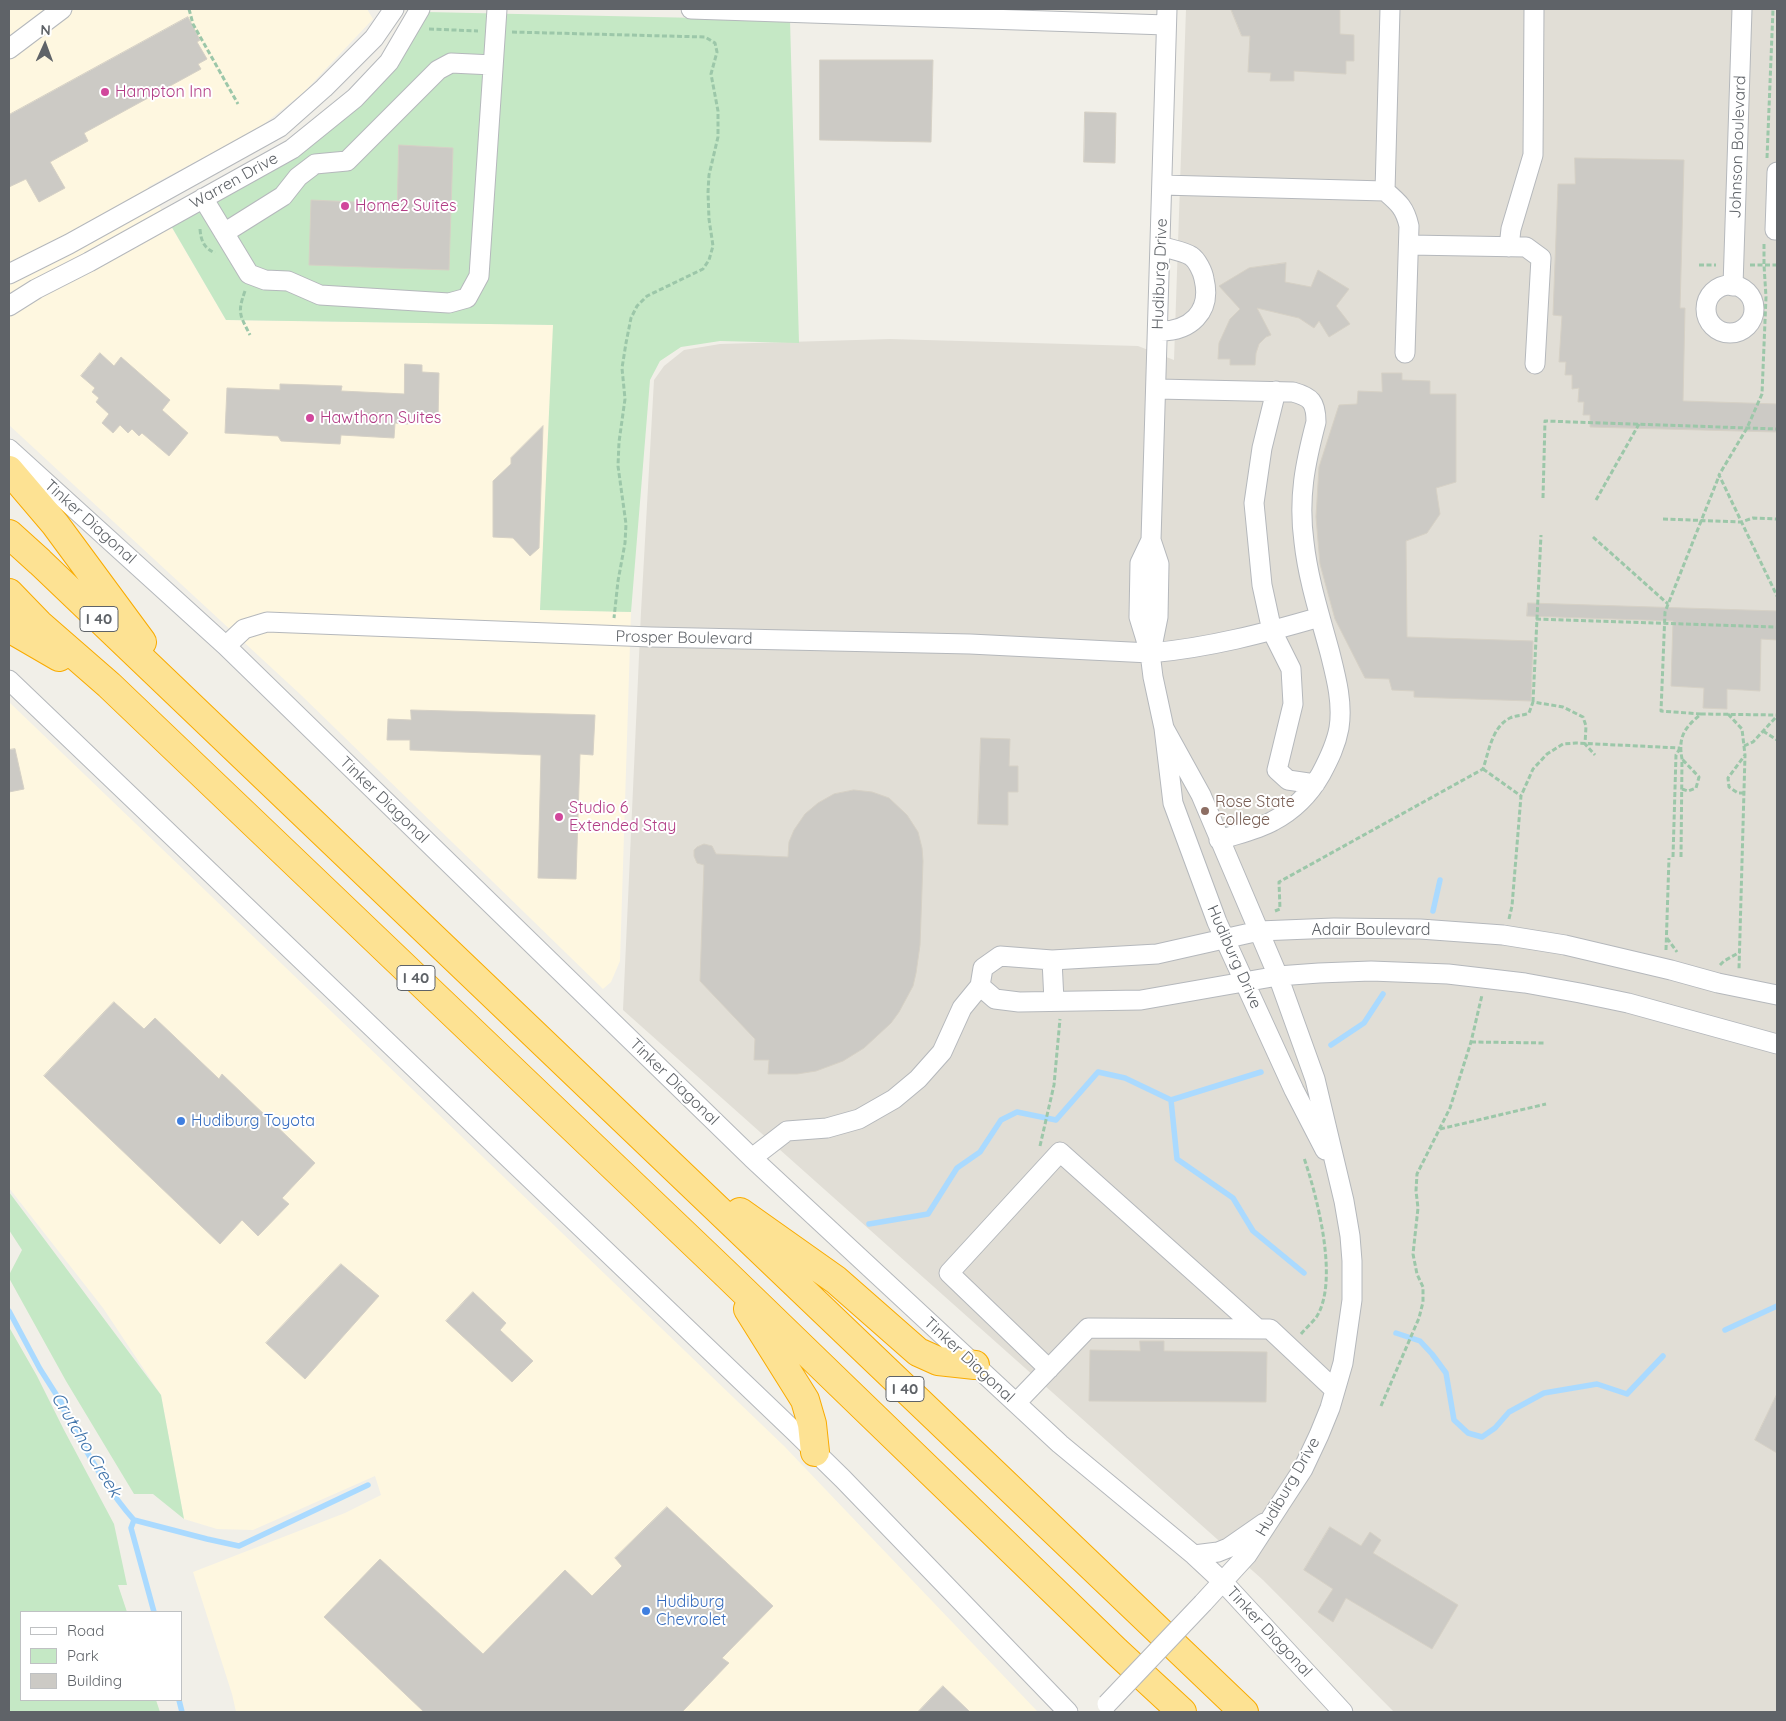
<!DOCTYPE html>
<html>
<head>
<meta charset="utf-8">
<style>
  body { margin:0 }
  #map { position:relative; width:1786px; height:1721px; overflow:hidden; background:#f1efe8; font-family:Quicksand,sans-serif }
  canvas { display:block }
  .frame { position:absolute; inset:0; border:10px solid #5f6368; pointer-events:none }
  .legend { position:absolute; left:20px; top:1611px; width:162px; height:90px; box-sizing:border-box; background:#fff; border:1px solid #bfc1c3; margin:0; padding:6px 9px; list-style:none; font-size:15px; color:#5f6368 }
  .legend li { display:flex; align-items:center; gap:10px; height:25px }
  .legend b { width:25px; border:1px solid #bfc1c3 }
  .north { position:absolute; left:20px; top:20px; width:50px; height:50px; -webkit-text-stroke:4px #fff; paint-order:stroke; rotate:2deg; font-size:14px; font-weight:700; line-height:20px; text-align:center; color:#5f6368 }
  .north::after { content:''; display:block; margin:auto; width:18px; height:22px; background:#5f6368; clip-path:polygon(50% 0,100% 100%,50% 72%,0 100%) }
</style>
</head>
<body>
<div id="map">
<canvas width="1786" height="1721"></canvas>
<div class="frame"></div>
<ul class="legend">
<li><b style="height:6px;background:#fff"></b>Road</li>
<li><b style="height:14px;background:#c5e8c5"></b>Park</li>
<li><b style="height:14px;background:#cccac5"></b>Building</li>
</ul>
<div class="north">N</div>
</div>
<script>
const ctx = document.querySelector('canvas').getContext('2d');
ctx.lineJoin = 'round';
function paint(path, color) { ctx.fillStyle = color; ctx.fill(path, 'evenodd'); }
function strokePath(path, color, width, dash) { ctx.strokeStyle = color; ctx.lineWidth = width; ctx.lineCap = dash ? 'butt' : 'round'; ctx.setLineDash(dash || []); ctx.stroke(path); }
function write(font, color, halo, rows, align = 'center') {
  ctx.font = font + ' Quicksand,sans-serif'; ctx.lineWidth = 4; ctx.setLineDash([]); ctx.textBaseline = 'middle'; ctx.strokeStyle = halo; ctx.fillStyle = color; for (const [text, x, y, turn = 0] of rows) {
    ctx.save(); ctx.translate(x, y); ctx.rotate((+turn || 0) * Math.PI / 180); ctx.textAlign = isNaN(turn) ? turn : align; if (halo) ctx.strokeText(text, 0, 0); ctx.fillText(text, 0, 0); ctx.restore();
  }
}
const commercial = new Path2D(`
  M9,9H367L373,19L304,92L259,128L148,187L226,320L554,325L540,609L631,612L620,961L611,982L603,989L301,695L9,425Z
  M9,702L784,1446L1038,1712H236L232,1694L193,1572L345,1513L381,1495L375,1476L253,1530L217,1529L184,1519L161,1395L103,1308L9,1188Z`);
const education = new Path2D(`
  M1186,9H1777V1712H1394L1263,1580L623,1010L641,612L654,380L664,366L684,350L720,344L890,339L1138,346L1174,360Z`);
const green = new Path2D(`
  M427,12L790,20L799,343L720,341L681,347L660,361L650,380L631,612L540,610L553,325L226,320L170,224L312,140Z
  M9,1192L161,1395L184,1519L153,1494H134L66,1381L9,1278V1275L22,1250L9,1230Z
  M9,1327L37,1376L64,1430L114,1524L127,1585H118L127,1612H21V1700H156L160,1712H9Z`);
const stream = new Path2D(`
  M1433,911L1440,880
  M1331,1045L1364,1023L1383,994
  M1171,1100L1261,1072
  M869,1224L928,1214L957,1168L980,1152L1001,1120L1017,1112L1056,1120L1098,1072L1125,1078L1171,1100L1177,1159L1233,1198L1253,1231L1304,1273
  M9,1311L40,1369L61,1402L65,1413C86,1450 106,1489 134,1520
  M1725,1330L1777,1306
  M1396,1333L1420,1341L1432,1354L1446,1373L1454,1420L1468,1433L1482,1437L1495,1428L1509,1412L1544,1393L1597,1384L1627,1394L1663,1356
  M134,1520L207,1539L239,1546L368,1485
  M134,1520L131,1528L154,1612
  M179,1700L182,1712`);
const building = new Path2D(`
  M1231,9H1340V34L1354,35V61H1346V74L1294,71V81H1270L1271,73L1248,72L1250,36H1242Z
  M188,17L200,40L197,42L207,59L198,64L201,69L84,133L88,141L50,162L65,188L39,202L26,179L9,187V115Z
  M820,60H933L931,142L820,140Z
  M1085,112L1116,113L1115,163L1084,162Z
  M399,145L453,148L449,270L309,265L311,200L397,204Z
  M1575,158L1684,160L1680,308H1685L1683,401L1777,404V432L1590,427V415H1583L1584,402H1578L1579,388L1572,389V375H1565L1566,362H1559L1562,316L1553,315L1558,184H1575Z
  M1286,263L1285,282L1311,287L1318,270L1349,289L1336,306L1350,324L1329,337L1319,321L1314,328L1299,318L1257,308L1271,335L1266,337L1259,344L1256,353L1255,365H1230V359H1218L1219,343L1230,319L1240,309L1219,286L1249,268Z
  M100,353L114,366L121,357L170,400L162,410L188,433L169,456L142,433L139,436L132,429L128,433L120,425L113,433L102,423L109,414L96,402L99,398L92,392L95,388L81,376Z
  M405,364L422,365V372L439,373L438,420L408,418V424L395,423L394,438L341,435L340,444L281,441L278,436L225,433L227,388L280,390V384L312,385L342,386L341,391L404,394Z
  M1382,373H1402V380L1430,381V394H1456V482L1436,488L1440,514L1427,533L1406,541L1407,637L1533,641L1531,701L1414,697V691L1392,690L1389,679L1365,678L1335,619L1320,564L1316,517L1319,467L1339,405L1357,404L1358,391L1382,392Z
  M543,426L539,548L530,556L513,538L493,537V481L511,464V458Z
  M1528,603L1777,611V640L1761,639L1760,691L1727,689V709L1703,708L1704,688L1671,686L1673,621L1527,616Z
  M411,710L595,715L593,755L580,754L576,879L538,878L541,755L410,750V740H387L388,719L411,720Z
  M981,738L1010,739L1009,766H1018V792H1008V825L978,824Z
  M15,749L24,789L9,792V750Z
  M854,790L872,792L889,798L907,815L918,832L922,848L923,861L920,945L916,973L913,986L899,1012L891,1023L864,1048L843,1061L816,1071L797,1074H768L769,1060H754L755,1039L700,981L704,865L697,863L694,856V850L697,847L704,844L712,846L716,854L788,857L789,842L794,830L805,814L818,803L834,794Z
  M114,1002L144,1029L155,1018L219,1079L222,1074L315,1163L282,1198L289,1204L258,1236L242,1220L220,1244L44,1076Z
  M341,1264L379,1296L305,1379L266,1343Z
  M473,1292L506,1323L500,1330L533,1361L512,1382L446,1321Z
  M1140,1341H1164V1351L1267,1352L1266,1402L1089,1401L1090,1350L1140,1351Z
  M1777,1394V1453L1755,1440Z
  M667,1507L773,1606L722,1658L729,1663L682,1712H424L324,1617L380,1559L483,1654L565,1570L592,1596L622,1566L615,1558Z
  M1330,1527L1361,1546L1370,1532L1381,1540L1373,1553L1458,1605L1432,1649L1346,1598L1333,1622L1318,1612L1333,1589L1304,1570Z
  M943,1686L970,1712H918Z`);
const path = new Path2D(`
  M189,9L193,24L238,104
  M429,29L478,31
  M512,32L705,37L715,43L717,52L711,74L718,111V137L709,175L708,192L709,219L713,246L709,260L703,269L647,296L637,306L631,318L626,343L622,368L625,399L619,442L618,466L626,524L625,543L618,581L614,618
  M1767,158L1773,9
  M200,229C201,241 204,248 215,253
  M1764,244V265L1766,297L1762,394L1747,428L1719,475L1777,596
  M1699,265H1716
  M1750,265H1777
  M245,291C237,313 240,315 250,335
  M1543,498L1545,421L1777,429
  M1596,500L1639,424
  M1663,519L1741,522L1753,518L1777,519
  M1593,537L1668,604
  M1536,619L1777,627
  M1533,702L1541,535
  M1701,714L1661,711L1665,612L1719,476
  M1728,714L1742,729L1745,755L1739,969
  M1763,731L1777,740
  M1744,746L1753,742L1777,716
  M1483,769L1521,796
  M1682,789L1688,791L1696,788L1699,777L1682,759
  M1744,793H1738L1729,787L1728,778L1745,755
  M1673,857L1676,755L1680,748
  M1681,857L1682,759C1678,737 1684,728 1701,714L1777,715
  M1275,911L1280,909L1279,882L1483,769C1489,751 1492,727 1510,718C1516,715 1523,716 1529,713L1533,702L1563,707L1583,717L1586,726L1585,744L1595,755
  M1509,919L1512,906L1521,796L1533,769L1547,754L1563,744L1576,743L1680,748
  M1667,938L1677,952
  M1666,950L1669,858
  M1720,965L1724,961L1740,952
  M1471,1042L1546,1043
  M1440,1129L1546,1104
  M1040,1146L1054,1085L1060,1019
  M1301,1334C1306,1328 1313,1322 1317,1316C1339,1280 1317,1196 1304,1158
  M1381,1406L1419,1318L1423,1302V1287L1417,1274L1413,1254L1418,1208L1416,1191L1417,1174L1450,1108L1471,1042L1482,995`);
const minor = new Path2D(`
  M691,9L1166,25
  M9,49L62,9
  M1777,172L1775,230H1777
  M1162,185L1385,191C1399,203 1405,208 1409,226L1405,353
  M1385,191L1390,9
  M203,198L249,274L265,280L288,281L320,295L449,303L467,298L479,276L497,9
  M224,233L283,196L298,177L315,164L347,161L438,70L451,63L493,65
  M1409,245L1526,247L1541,258L1535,364
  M1509,247L1511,229L1533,155L1534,9
  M9,274L69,244L280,127L324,88L374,38L394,9
  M1706 309a24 24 0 1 1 48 0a24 24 0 1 1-48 0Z
  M1733,286L1742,9
  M9,306L36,289L89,262L292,149L355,98L389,62L420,9
  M1158,331C1190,332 1212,312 1204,279C1203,272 1197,260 1191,256C1183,251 1169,249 1160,246
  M1157,389L1293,392C1311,397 1316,402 1316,422C1305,464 1298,498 1304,542C1308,579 1320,616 1330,653C1336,677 1343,703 1339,728C1336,745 1329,759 1321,774C1309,795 1294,810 1273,821C1257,830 1237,834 1219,840
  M1276,391L1262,448L1254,503L1262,585L1272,631L1291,669L1293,704L1277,770L1288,780L1315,784
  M9,449L226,646L752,1158L1060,1444L1194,1555L1223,1582L1343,1712
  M1151,540L1140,563L1139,617L1150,653L1153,677L1164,728L1173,803L1217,922L1294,1090L1325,1150
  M226,646L244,629L267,622L651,637L970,644L1150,653C1208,648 1265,633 1320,617
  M1151,652L1158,617L1159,564L1151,540L1167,9
  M9,680L794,1431L843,1479L1068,1712
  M1164,728L1201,795L1278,976L1315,1079L1344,1201L1350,1236L1352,1261V1300L1343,1363L1330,1408L1319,1435L1303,1469L1247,1555L1203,1603
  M1052,960L1054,1001
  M980,986L995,999L1019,1002L1141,1000L1278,976L1319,973L1371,971L1448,974L1525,983L1580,993L1628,1003L1777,1044
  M752,1158L787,1131L827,1128L859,1119L894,1099L918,1079L942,1052L962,1008L980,986L983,968L1000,956L1052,960L1157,954L1259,931L1334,928L1420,929L1503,935L1565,945L1671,970L1718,983L1777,995
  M1049,1369L949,1273L1060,1152L1258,1329
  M1016,1403L1088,1328L1270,1329L1335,1390
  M1194,1555L1218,1552L1228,1548L1264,1523`);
const highway = new Path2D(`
  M9,470L55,524L142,642
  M9,534L40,562L1244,1712
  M9,593L39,624L109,685L724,1272L1116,1651L1182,1712
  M9,628L59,657
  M740,1212L836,1280L918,1352L938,1361L975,1365
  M748,1309L805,1400L812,1424L815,1452`);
const minorBridge = new Path2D(`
  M1107,1704L1203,1603`);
const markers = [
  [105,92,5,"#d1479c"],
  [345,206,5,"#d1479c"],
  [310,418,5,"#d1479c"],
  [1205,811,5,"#8d6e63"],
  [559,817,5,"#d1479c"],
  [181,1121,5,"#3f7fe0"],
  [646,1611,5,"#3f7fe0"]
];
const shields = [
  [99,619,38],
  [416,978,38],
  [905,1389,38]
];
const shieldNames = [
  ["I 40",99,619],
  ["I 40",416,978],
  ["I 40",905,1389]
];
const hotelNames = [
  ["Hampton Inn",115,92],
  ["Home2 Suites",355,206],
  ["Hawthorn Suites",320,418],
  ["Studio 6",569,808],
  ["Extended Stay",569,826]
];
const streetNames = [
  ["Johnson Boulevard",1738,147,-88],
  ["Warren Drive",234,181,-29],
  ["Hudiburg Drive",1160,274,-88],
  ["Tinker Diagonal",90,522,42],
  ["Prosper Boulevard",684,638,1],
  ["Tinker Diagonal",384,800,44],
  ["Adair Boulevard",1371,930],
  ["Hudiburg Drive",1234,957,66],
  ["Tinker Diagonal",674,1082,44],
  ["Tinker Diagonal",969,1360,43],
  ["Hudiburg Drive",1288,1487,-60],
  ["Tinker Diagonal",1269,1632,47]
];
const educationNames = [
  ["Rose State",1215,802],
  ["College",1215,820]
];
const shopNames = [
  ["Hudiburg Toyota",191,1121],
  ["Hudiburg",656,1602],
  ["Chevrolet",656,1620]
];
const waterNames = [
  ["Crutcho Creek",86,1445,59]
];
paint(commercial, '#fef7e0');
paint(education, '#e1ded6');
paint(green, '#c5e8c5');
strokePath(stream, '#aadaff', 5.5);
paint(building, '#cccac5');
strokePath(building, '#d6d1c6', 1);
strokePath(minor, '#b5b8bc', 21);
strokePath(highway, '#f9ab00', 30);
strokePath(path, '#9cc7a9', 3, [5, 2.5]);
strokePath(minor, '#fff', 19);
strokePath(highway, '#fde293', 28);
strokePath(minorBridge, '#b5b8bc', 21, []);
strokePath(minorBridge, '#fff', 19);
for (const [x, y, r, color] of markers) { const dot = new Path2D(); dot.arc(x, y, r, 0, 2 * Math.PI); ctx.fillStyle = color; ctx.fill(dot); strokePath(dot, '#fff', 2); }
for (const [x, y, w] of shields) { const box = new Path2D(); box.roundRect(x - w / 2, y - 12.5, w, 25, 4); ctx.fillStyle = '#fff'; ctx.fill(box); strokePath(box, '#5f6368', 1); }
write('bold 15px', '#5f6368', null, shieldNames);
write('16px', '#b23c85', '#fff', hotelNames, 'left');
write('16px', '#5f6368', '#fff', streetNames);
write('16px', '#785e54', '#fff', educationNames, 'left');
write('16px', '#366cbe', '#fff', shopNames, 'left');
write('italic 18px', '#4174aa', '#fff', waterNames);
</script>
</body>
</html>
